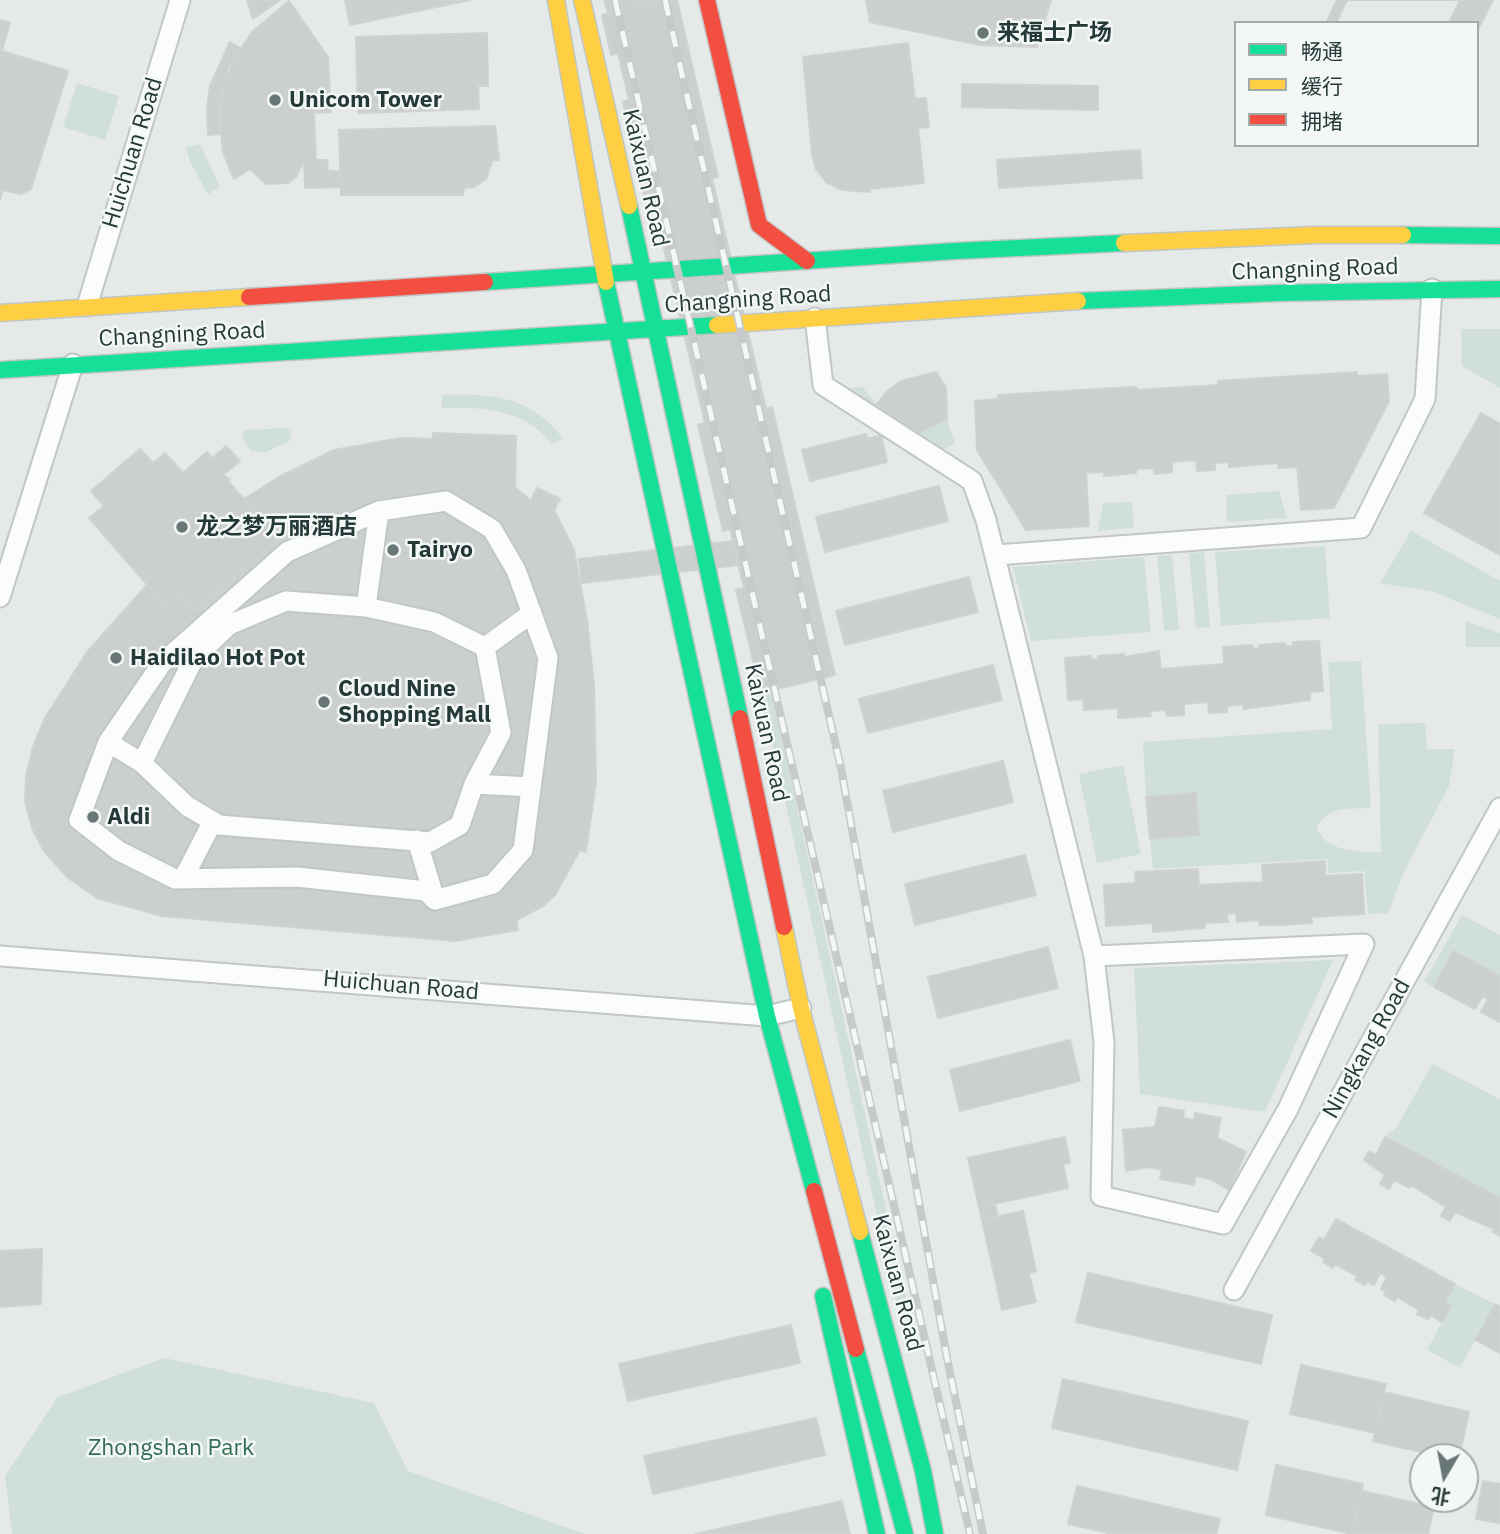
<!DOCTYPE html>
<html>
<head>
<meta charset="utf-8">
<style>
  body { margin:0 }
  #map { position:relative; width:1500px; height:1534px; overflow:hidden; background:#e5e9e8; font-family:"IBM Plex Sans","Noto Sans SC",sans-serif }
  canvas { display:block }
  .legend { position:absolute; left:1234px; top:21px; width:245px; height:126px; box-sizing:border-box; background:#f3f8f6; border:2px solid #a1acaa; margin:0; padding:9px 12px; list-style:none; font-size:21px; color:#253a38 }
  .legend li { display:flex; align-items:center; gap:14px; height:35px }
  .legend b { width:35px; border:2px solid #a1acaa }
  .north { position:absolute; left:1409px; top:1443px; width:70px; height:70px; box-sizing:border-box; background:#f3f8f6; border:2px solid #a1acaa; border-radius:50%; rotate:190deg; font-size:19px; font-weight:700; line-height:28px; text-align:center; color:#253a38 }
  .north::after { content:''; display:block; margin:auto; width:24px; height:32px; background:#687776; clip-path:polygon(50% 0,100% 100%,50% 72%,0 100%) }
</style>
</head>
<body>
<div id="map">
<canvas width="1500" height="1534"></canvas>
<ul class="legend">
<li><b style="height:9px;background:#16e098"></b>畅通</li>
<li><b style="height:9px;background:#ffcf43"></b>缓行</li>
<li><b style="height:9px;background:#f24e42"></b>拥堵</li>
</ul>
<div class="north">北</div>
</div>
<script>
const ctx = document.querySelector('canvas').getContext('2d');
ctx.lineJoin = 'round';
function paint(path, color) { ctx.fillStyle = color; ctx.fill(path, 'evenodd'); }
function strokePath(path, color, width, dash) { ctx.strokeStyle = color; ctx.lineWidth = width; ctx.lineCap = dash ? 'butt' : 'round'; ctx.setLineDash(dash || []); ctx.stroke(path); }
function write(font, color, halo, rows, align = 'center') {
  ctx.font = font + ' "IBM Plex Sans","Noto Sans SC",sans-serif'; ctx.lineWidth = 5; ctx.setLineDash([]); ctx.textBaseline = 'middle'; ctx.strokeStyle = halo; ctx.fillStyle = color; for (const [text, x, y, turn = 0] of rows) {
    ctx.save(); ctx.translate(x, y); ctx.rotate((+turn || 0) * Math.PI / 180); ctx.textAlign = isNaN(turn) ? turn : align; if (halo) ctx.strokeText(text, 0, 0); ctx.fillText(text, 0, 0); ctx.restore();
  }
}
const green = new Path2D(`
  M77,83L119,96L105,140L63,127Z
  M200,144L220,187L208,194L190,162L186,147Z
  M1461,329H1500V388L1462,366Z
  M862,387L877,404L917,433L947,419L955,444L937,452L861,406L845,388Z
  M442,395C495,394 527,395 563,438L552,444C524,409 485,407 442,408Z
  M286,428L291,432V440L264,453L251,451L242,438L245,430Z
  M1279,491L1287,518L1227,522L1226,495Z
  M1132,502L1134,528L1098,531L1103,503Z
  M1411,531L1500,581V619L1433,592L1380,583Z
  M1325,546L1330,618L1221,626L1215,552Z
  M1204,552L1210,627L1196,628L1189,553Z
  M1172,555L1179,630L1164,631L1157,556Z
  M1144,557L1151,632L1031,641L1013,567Z
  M1465,621L1500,633V647H1466Z
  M1361,661L1371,808C1348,809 1329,806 1317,827C1324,852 1359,852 1381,852L1378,724L1425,723L1427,749H1455L1449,786L1405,870L1388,913L1368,914L1364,871L1328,873L1327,859L1153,869L1150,839L1199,835L1196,793L1146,797L1143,742L1332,729L1328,662Z
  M771,690L907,1304L897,1306L761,693Z
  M1123,765L1141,854L1097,863L1079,774Z
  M1462,915L1500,935V976L1453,951L1434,987L1424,982Z
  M1333,960L1265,1112L1140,1094L1134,968Z
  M1432,1064L1500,1099V1198L1385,1137L1397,1127Z
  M1455,1284L1495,1304L1460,1368L1427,1350L1450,1307L1445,1303Z
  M164,1358L374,1403L408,1471L585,1534H12L5,1476L58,1397Z`);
const building = new Path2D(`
  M247,0H280L253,19Z
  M345,0H470L350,25Z
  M604,0H665L608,13Z
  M665,0H677L718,177L712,178L766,409L772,407L835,675L761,693L736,590L744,588L730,529L723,531L698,425L705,423L654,206L651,192L644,194L623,102L629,100L618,53L611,55L602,15Z
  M866,0H1051L1037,47L980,45L870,22Z
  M1337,0H1460L1449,23H1326Z
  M1347,0H1493L1477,31V23H1336Z
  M289,1L328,57L331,112L314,113L316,160H327L328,171H340L341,187L305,188L304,160L296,177L288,183L266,184L250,169L234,179L223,152L219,111L228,68L252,32Z
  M0,20L10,23L2,51L68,71L31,189L21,194L3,190L0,199Z
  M487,33L488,86H478L479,109L358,113L356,37Z
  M230,42L240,48L222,89L220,134L208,135L207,110L210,86Z
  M908,43L915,99L926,98L929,127L918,128L924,183L869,189L870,192L842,190L826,182L816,169L812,154L803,57Z
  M962,84L1098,86V110L962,107Z
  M495,126L499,160H493L486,179L474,187L464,188L463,195H341L339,130Z
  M1140,150L1142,178L999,188L997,160Z
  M936,372L946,387L947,419L917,433L877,404L887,391L901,381Z
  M1357,372V376L1387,374L1389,401L1334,508L1301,510L1297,467L1278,468V463L1229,467V462L1215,463V470L1197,471L1196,460L1172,462V472L1154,474V468L1136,469V473L1104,476V472L1086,473L1089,526L1026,530L977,450L975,401L998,399V395L1132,387H1136L1137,390L1219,385L1218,381Z
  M1481,413L1500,424V555L1424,513Z
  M433,433L516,436L515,487L531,501L537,488L560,499L554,510L574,550L587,620L594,685L596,781L586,852L580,850L555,895L543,906L516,921L518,930L455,941L162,916L97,898L67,877L44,851L32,828L25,801L26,776L33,747L45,718L87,652L147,585L165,605L179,593L195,611L279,540L244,499L279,477L334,450L401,438L433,439Z
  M866,434L867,439L881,435L887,462L810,481L802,450Z
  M226,446L240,461L223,475L230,479L228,481L279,540L195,611L179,593L165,605L89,518L104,506L91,491L140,449L153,463L165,453L183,473L207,452L211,456L210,460Z
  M939,486L948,521L825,552L816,517Z
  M733,541L738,565L582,583L579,559Z
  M969,577L978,612L845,645L836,611Z
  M1319,641L1323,691L1310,692V700L1244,709L1243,704L1227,706V712L1209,713L1208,702L1184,704V715L1167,716L1166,710L1150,711L1151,716L1118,718V708L1084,710L1083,699L1068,700L1065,658L1091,656V659H1098V656L1124,654V657L1159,651L1161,669L1224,664L1223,647L1252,645L1253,649L1260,648L1259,645L1285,643L1286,646H1293V642Z
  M993,665L1002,700L868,733L859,699Z
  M1003,761L1013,802L893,832L883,791Z
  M1196,793L1199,835L1150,839L1146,797Z
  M1025,855L1036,895L915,925L905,884Z
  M1325,861V876L1362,874L1364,914L1311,917L1312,923L1280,925H1259V920L1237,922L1236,913L1227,914L1228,922L1205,923V928L1153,932V923L1106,926L1104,885L1136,883L1135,872L1198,869L1199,885L1263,882L1262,865Z
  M1048,947L1058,988L938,1018L928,977Z
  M1453,951L1500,976V1022L1481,1012L1488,999L1483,996L1475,1009L1434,987Z
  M1070,1040L1080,1081L960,1111L950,1070Z
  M1159,1107L1184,1111L1183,1118L1194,1120L1195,1113L1221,1118L1217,1138L1246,1152L1229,1190L1210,1179L1196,1176L1194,1185L1160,1179L1162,1170L1148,1167L1126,1171L1123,1130L1155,1127Z
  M1065,1137L1070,1163L1063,1164L1068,1188L979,1207L968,1158Z
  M1385,1137L1500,1198V1236L1493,1232L1494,1229L1455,1212L1450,1221L1441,1216L1446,1207L1411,1185L1410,1188L1394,1180L1389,1189L1380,1184L1385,1175L1364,1160L1369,1151L1376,1155Z
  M995,1204L998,1217L982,1220L979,1207Z
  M1023,1211L1036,1271L1029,1273L1036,1302L1002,1310L982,1220Z
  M1336,1219L1455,1284L1445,1303L1451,1306L1442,1322L1430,1315L1428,1319L1417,1314L1419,1310L1397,1297L1395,1301L1384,1295L1386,1292L1381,1289L1387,1277L1380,1273L1374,1285L1367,1282L1365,1285L1355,1280L1357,1276L1335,1264L1333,1268L1323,1262L1325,1259L1311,1251L1319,1237L1324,1240Z
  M42,1249L41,1304L0,1307V1251Z
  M1088,1273L1272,1315L1261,1364L1076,1322Z
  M1495,1304L1500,1307V1353L1476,1340Z
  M791,1325L800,1363L628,1401L619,1364Z
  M1301,1365L1386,1384L1375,1433L1290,1414Z
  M1063,1379L1248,1421L1237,1470L1052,1428Z
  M1384,1392L1469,1412L1459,1457H1442L1373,1441Z
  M816,1418L825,1455L653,1494L644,1456Z
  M1276,1465L1363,1484L1352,1534L1266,1515Z
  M1483,1481L1500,1484V1523L1476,1519Z
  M1077,1486L1220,1519L1216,1534H1113L1068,1524Z
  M1362,1491L1434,1507L1428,1534H1352Z
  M842,1501L850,1534H696Z`);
const street = new Path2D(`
  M87,306L180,0
  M815,318L823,385L972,481L986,520L1094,956L1104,1042L1101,1196L1223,1224L1288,1109L1364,944L1094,956
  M446,501L492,529L516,570L548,658L523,850L493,884L435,900L426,891L297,877L175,879L119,851L79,820L108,742L162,663L287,552L379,511Z
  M996,555L1361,528L1425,399L1432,289
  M0,597L73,364
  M286,601L366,607L434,622L485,647L501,733L474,784L460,825L430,842L219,825L187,806L142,763L194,658L229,625Z
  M366,607L379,511
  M485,647L532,613
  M108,742L142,763
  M474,784L531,787
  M417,840L435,900
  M183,879L213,821
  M0,956L767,1016L801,1008
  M1234,1290L1500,808`);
const fast = new Path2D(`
  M629,206L740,718
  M1403,235L1500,236
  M485,282L955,251L1124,243
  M606,282L767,1016L814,1191
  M1078,301L1279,293L1500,289
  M0,370L717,325
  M860,1232L923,1471L935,1534
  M823,1296L877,1534
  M856,1349L905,1534`);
const slow = new Path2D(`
  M556,0L606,282
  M582,0L629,206
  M1124,243L1315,235H1403
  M0,313L249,297
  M717,325L1078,301
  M784,927L801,1008L860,1232`);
const jam = new Path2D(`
  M707,0L759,225L807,261
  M249,297L485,282
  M740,718L784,927
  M814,1191L856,1349`);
const rail = new Path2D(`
  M615,0L970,1534
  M665,0L841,768L947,1358L983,1534`);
const markers = [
  [983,33,7,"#687776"],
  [275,100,7,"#687776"],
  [182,527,7,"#687776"],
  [393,550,7,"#687776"],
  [116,658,7,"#687776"],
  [324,702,7,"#687776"],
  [93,817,7,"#687776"]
];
const poiNames = [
  ["来福士广场",997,33],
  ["Unicom Tower",289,100],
  ["龙之梦万丽酒店",196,527],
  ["Tairyo",407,550],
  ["Haidilao Hot Pot",130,658],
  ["Cloud Nine",338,689],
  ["Shopping Mall",338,715],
  ["Aldi",107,817]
];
const streetNames = [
  ["Huichuan Road",133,153,-73],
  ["Kaixuan Road",645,178,77],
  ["Changning Road",1315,270,-2],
  ["Changning Road",748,300,-4],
  ["Changning Road",182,335,-3],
  ["Kaixuan Road",766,733,78],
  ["Huichuan Road",401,986,5],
  ["Ningkang Road",1367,1049,-61],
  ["Kaixuan Road",897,1283,75]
];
const parkNames = [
  ["Zhongshan Park",171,1448]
];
paint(green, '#d0e0d8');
paint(building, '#cbd0cf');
strokePath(building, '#ced2d1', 2);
strokePath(street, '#c2c6c5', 23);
strokePath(fast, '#c1c6c5', 19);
strokePath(slow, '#c1c6c5', 19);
strokePath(jam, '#c1c6c5', 19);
strokePath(street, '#fbfcfc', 19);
strokePath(fast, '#16e098', 16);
strokePath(slow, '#ffcf43', 16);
strokePath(jam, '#f24e42', 16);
strokePath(rail, '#c7caca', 8);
strokePath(rail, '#f3f8f6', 5, [16]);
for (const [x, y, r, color] of markers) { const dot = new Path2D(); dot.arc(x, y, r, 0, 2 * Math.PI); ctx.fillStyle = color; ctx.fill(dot); strokePath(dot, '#f3f8f6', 2.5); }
write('bold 23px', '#253a38', '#f3f8f6', poiNames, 'left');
write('23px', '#253a38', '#f3f8f6', streetNames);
write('23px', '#346c53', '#f3f8f6', parkNames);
</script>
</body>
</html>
